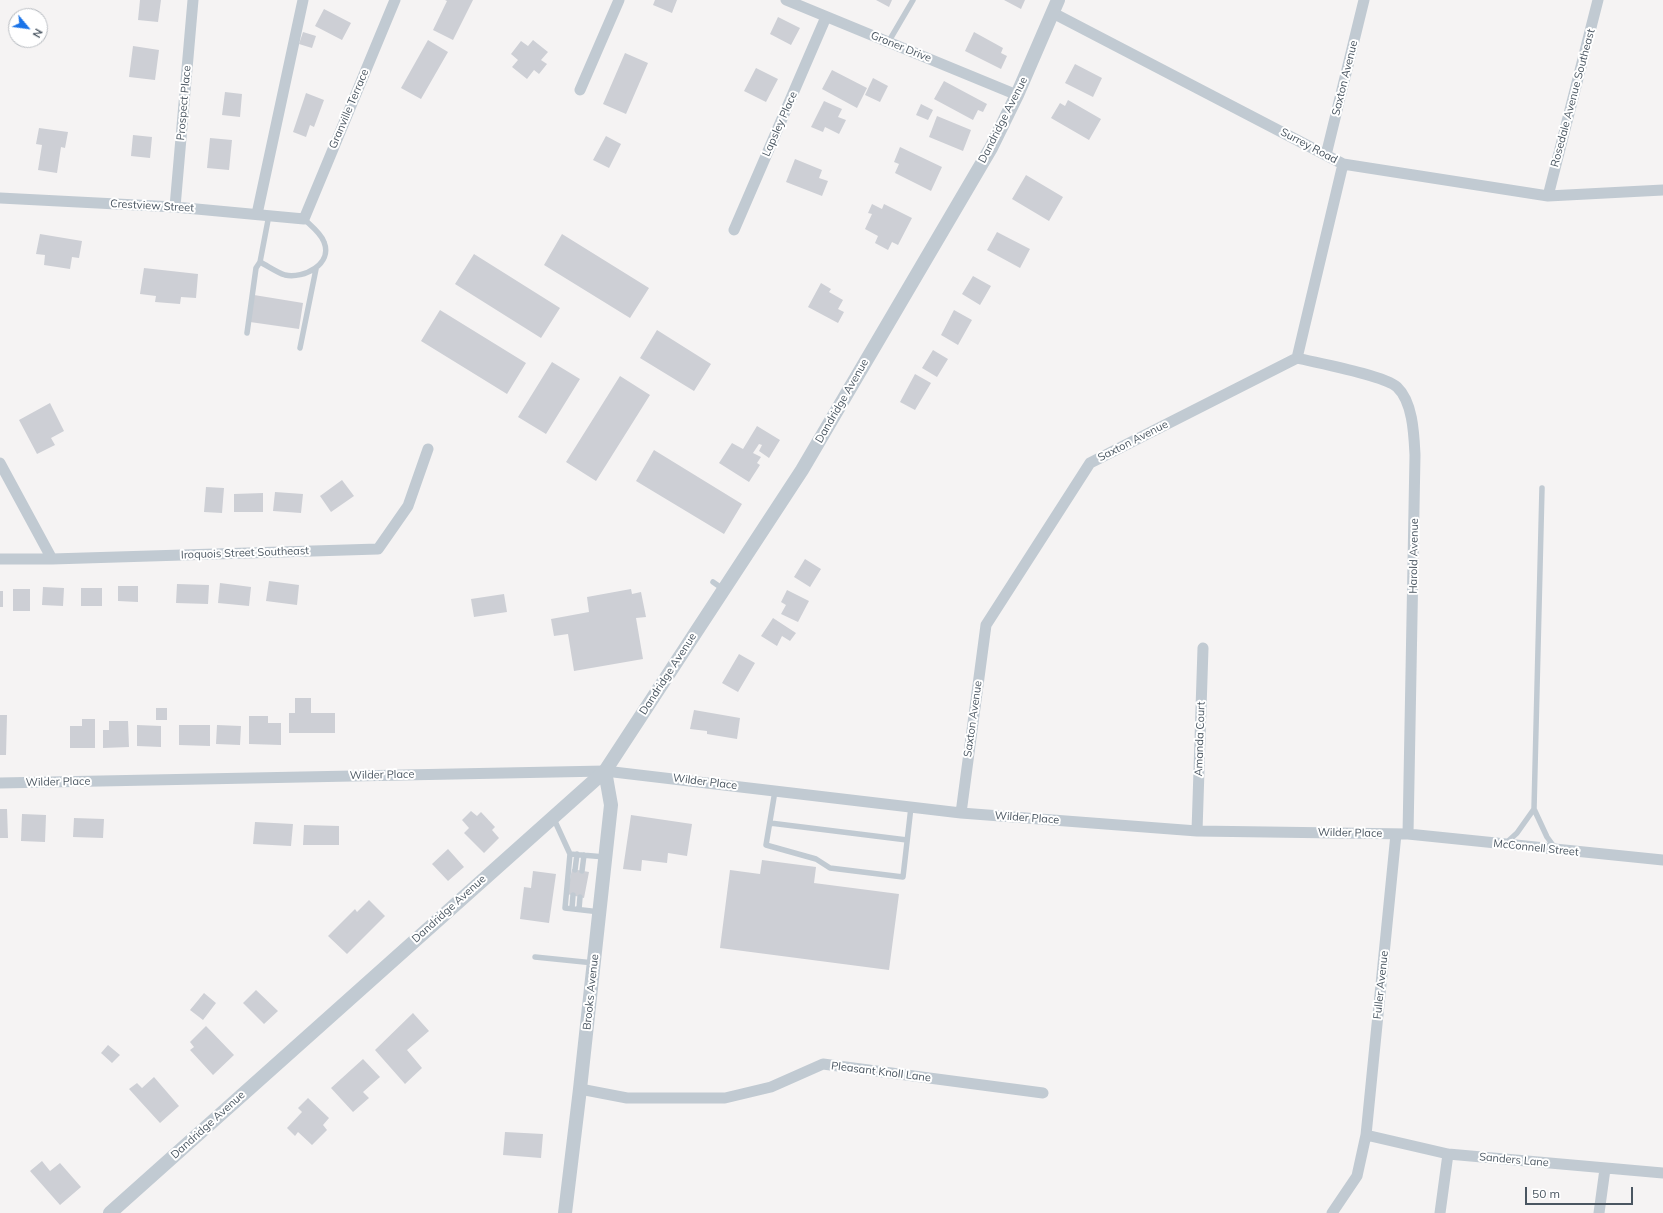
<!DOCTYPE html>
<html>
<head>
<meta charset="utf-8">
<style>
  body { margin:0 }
  #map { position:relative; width:1663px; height:1213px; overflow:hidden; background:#f5f3f3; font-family:Mulish,sans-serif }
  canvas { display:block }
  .north { position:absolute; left:8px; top:8px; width:40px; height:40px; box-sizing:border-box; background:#fff; border:1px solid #b7bbc0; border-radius:50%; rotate:119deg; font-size:11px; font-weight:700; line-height:16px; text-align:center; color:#4a5661 }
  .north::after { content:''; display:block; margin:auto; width:14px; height:18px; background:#1a73e8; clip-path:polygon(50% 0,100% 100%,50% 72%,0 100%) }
  .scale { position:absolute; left:1525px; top:1187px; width:108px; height:18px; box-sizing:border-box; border:2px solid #4a5661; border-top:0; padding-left:5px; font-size:12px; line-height:14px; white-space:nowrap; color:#4a5661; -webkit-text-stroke:3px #fff; paint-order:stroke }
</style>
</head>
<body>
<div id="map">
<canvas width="1663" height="1213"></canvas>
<div class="north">N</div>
<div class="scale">50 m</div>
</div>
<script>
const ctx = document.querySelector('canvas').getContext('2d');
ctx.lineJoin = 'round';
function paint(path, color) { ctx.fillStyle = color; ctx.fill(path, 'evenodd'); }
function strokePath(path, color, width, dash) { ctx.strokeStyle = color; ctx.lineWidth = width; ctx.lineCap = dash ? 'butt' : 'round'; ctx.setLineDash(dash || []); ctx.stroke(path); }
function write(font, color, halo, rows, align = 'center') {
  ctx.font = font + ' Mulish,sans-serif'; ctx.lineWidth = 4; ctx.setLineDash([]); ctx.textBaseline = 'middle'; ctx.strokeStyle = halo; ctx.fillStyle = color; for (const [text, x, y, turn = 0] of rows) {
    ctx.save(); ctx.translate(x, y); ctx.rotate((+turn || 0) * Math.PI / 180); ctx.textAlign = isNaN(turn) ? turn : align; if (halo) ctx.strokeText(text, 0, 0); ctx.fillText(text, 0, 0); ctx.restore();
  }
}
const building = new Path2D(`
  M140,0H161L158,22L138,20Z
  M445,0H473L453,40L433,30L447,1Z
  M655,0H677L672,13L653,5Z
  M876,0H892L889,7Z
  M1004,0H1025L1021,9Z
  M324,9L351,23L342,40L315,26Z
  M778,17L800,28L791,45L770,34Z
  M303,32L316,36L312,48L299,44Z
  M974,32L1003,48L1001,53L1007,56L1001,69L965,51Z
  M428,40L448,52L421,99L401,88Z
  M533,40L548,52L541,60L547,64L539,74L534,70L527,79L512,67L518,60L511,54L521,41L528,46Z
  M133,46L159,50L155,80L129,77Z
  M625,53L648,63L626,114L603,104Z
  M1075,64L1102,78L1093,97L1065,83Z
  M756,68L778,79L766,102L744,91Z
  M832,70L867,88L857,108L822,89Z
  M873,78L888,86L880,102L865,95Z
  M944,81L987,104L983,112L978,110L973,120L934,99Z
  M225,92L242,94L240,117L222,115Z
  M306,93L324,100L314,127L310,125L306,137L293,132Z
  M1068,100L1101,119L1089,140L1051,118L1060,103L1065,106Z
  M824,101L842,109L838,117L846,120L839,134L825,127L823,132L811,127Z
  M921,104L933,110L928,120L916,115Z
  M937,116L971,130L963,151L929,137Z
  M39,128L68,132L65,148L61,147L57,173L38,170L42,145L36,144Z
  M133,135L152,137L150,158L131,156Z
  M606,136L621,144L609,168L593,160Z
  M210,138L232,140L229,170L207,168Z
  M900,147L942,167L931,191L895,173L899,164L894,162Z
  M795,159L822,170L819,178L828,181L822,196L786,182Z
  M1026,175L1063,197L1049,221L1012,199Z
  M872,204L882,209L884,204L912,218L898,245L892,242L888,250L875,243L878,236L865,229L872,214L868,213Z
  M997,232L1030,249L1020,268L987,250Z
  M40,234L82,241L79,258L72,257L70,269L44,265L45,255L36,254Z
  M562,234L649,288L630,318L544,265Z
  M474,254L560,308L541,338L455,284Z
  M144,268L198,274L196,298L181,297L180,304L155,302L156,296L140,294Z
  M973,276L991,286L980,305L962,294Z
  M821,283L831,289L829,292L843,300L838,309L844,312L838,323L808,307Z
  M254,295L303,303L299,329L250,322Z
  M440,310L526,363L507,394L421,341Z
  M954,310L972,320L958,345L941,335Z
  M657,330L711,364L694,391L640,358Z
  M933,350L948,359L937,377L922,368Z
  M552,362L580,379L546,434L518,417Z
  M915,374L931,383L915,410L900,402Z
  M620,376L650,395L596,481L566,462Z
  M50,403L64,431L51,438L55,445L37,454L19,420Z
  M757,426L780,440L769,458L759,451L762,445L759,444L753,453L761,457L757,463L760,465L749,482L719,463L732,443L743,449Z
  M654,450L742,504L724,534L636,481Z
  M342,480L354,496L331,512L320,496Z
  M206,487L224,488L222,513L204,512Z
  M275,492L303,494L301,513L273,511Z
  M263,493V512H234V494Z
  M805,559L821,569L810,587L794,577Z
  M269,581L299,585L297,605L266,601Z
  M220,583L251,587L249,606L218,603Z
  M177,584L209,585L208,604L176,603Z
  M118,586H138V602L118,601Z
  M43,587L64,588L63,606L42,605Z
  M81,588H102V606H81Z
  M13,589H30V611H13Z
  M631,589L632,594L641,592L646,617L636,618L643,659L574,671L568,634L554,636L551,619L589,612L587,597Z
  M787,590L809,601L798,622L781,614L786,605L781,602Z
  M0,591H3V607H0Z
  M504,594L507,612L474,617L471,599Z
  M773,618L796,633L790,641L782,636L777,646L761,636Z
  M739,654L755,663L738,692L722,683Z
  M295,698H311V713H335V733H289V713H295Z
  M156,708H167V720H156Z
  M694,710L740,718L737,739L707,734V731L690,729Z
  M0,715H7L6,755H0Z
  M249,716H268V723H281V745L249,744Z
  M82,719H95V748H70V726H82Z
  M109,721H128L129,747L103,748V730H109Z
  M137,725L161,726V747L137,746Z
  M179,725H210V746L179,745Z
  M217,725L241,726L240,745L216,744Z
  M0,809H7L8,838H0Z
  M471,811L477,816L481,812L495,827L492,830L499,838L484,853L464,833L469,828L462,820Z
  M22,814L46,815L45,842L21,841Z
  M631,815L692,824L687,856L668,853L667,863L642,860L641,871L623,869Z
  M74,818L104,819L103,838L73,837Z
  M255,822L293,824L291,846L253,844Z
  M304,825L339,826V845H303Z
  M448,849L464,867L448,881L432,864Z
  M762,860L816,867L814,883L899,894L889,970L720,948L730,870L760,874Z
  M572,869L589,872L584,898L567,894Z
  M533,871L556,874L549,923L520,919L524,887L531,888Z
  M369,900L385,916L347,954L328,936L355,909L357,912Z
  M256,990L278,1011L264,1024L243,1003Z
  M204,993L216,1003L203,1020L190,1010Z
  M413,1013L429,1031L407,1050L422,1068L405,1084L375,1050Z
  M206,1026L234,1055L213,1075L190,1050L194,1047L190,1042Z
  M108,1045L120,1055L112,1063L101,1053Z
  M363,1059L380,1077L363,1092L369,1098L353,1112L331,1088Z
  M154,1077L179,1106L160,1123L129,1089L137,1083L142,1088Z
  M308,1098L329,1118L323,1125L327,1130L312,1145L298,1132L295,1136L287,1128L302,1112L298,1108Z
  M505,1132L543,1134L541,1158L503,1155Z
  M42,1161L50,1171L60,1163L81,1187L60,1205L30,1171Z`);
const service = new Path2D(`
  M889,41L913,0
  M269,215L260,262C268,266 276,272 285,275C304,279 333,264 324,242C321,233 310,225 304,219
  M247,333L256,268L260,262
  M300,348L316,269
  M1542,488L1534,809L1547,837L1555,848
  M713,582L723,589
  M775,791L766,845L816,859L830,868L903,877L911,807
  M553,817L570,854L605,857
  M770,823L907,840
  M1505,844L1517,833L1534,809
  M570,854L565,908L600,912
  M575,870L577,854
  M582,871L584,855
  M572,908L573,895
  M579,909L580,897
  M535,957L594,963`);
const minor = new Path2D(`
  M786,0L1017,95
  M1053,13L1343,164L1548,196L1663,190
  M580,90L619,0
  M1326,155L1364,0
  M1548,196L1598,0
  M0,198L175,207L304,219L395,0
  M175,207L193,0
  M257,214L303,0
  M734,230L826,17
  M1297,358C1317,363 1384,375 1397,387C1413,402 1414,435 1415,455L1408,834
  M0,463L52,559
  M0,559H52L378,549L408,506L428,449
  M0,783L605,771L961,813L1197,831L1408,834L1663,860
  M961,813L986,625L1090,463L1297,358L1343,164
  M1197,831L1203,648
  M580,1089L627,1098H725L771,1087L823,1064L1043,1093
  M1366,1135L1448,1154L1663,1173
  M1332,1213L1357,1176L1366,1135L1396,834
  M1440,1213L1448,1154
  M1599,1213L1605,1169`);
const tertiary = new Path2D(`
  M110,1213L605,771L802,470L991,148L1017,95L1058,0
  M565,1213L580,1089L611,805L605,771`);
const streetNames = [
  ["Groner Drive",901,47,22],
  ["Saxton Avenue",1345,78,-76],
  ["Rosedale Avenue Southeast",1573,98,-75],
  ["Prospect Place",184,103,-85],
  ["Granville Terrace",349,109,-67],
  ["Dandridge Avenue",1003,120,-63],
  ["Lapsley Place",780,124,-66],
  ["Surrey Road",1309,146,28],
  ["Crestview Street",152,206,3],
  ["Dandridge Avenue",842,401,-60],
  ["Saxton Avenue",1133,441,-27],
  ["Iroquois Street Southeast",245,553,-2],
  ["Harold Avenue",1414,556,-89],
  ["Dandridge Avenue",668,674,-57],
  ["Saxton Avenue",973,719,-82],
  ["Amanda Court",1200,739,-88],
  ["Wilder Place",382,775,-1],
  ["Wilder Place",58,782,-1],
  ["Wilder Place",705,782,7],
  ["Wilder Place",1027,818,4],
  ["Wilder Place",1350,833,1],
  ["McConnell Street",1536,848,6],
  ["Dandridge Avenue",449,909,-42],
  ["Fuller Avenue",1381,985,-84],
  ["Brooks Avenue",591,992,-84],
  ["Pleasant Knoll Lane",881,1072,7],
  ["Dandridge Avenue",208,1125,-42],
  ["Sanders Lane",1514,1160,5]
];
paint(building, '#cdcfd5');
strokePath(service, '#c1cad2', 5.5);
strokePath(minor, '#c1cad2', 11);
strokePath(tertiary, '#c1cad2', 14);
write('11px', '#4a5661', '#fff', streetNames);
</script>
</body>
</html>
